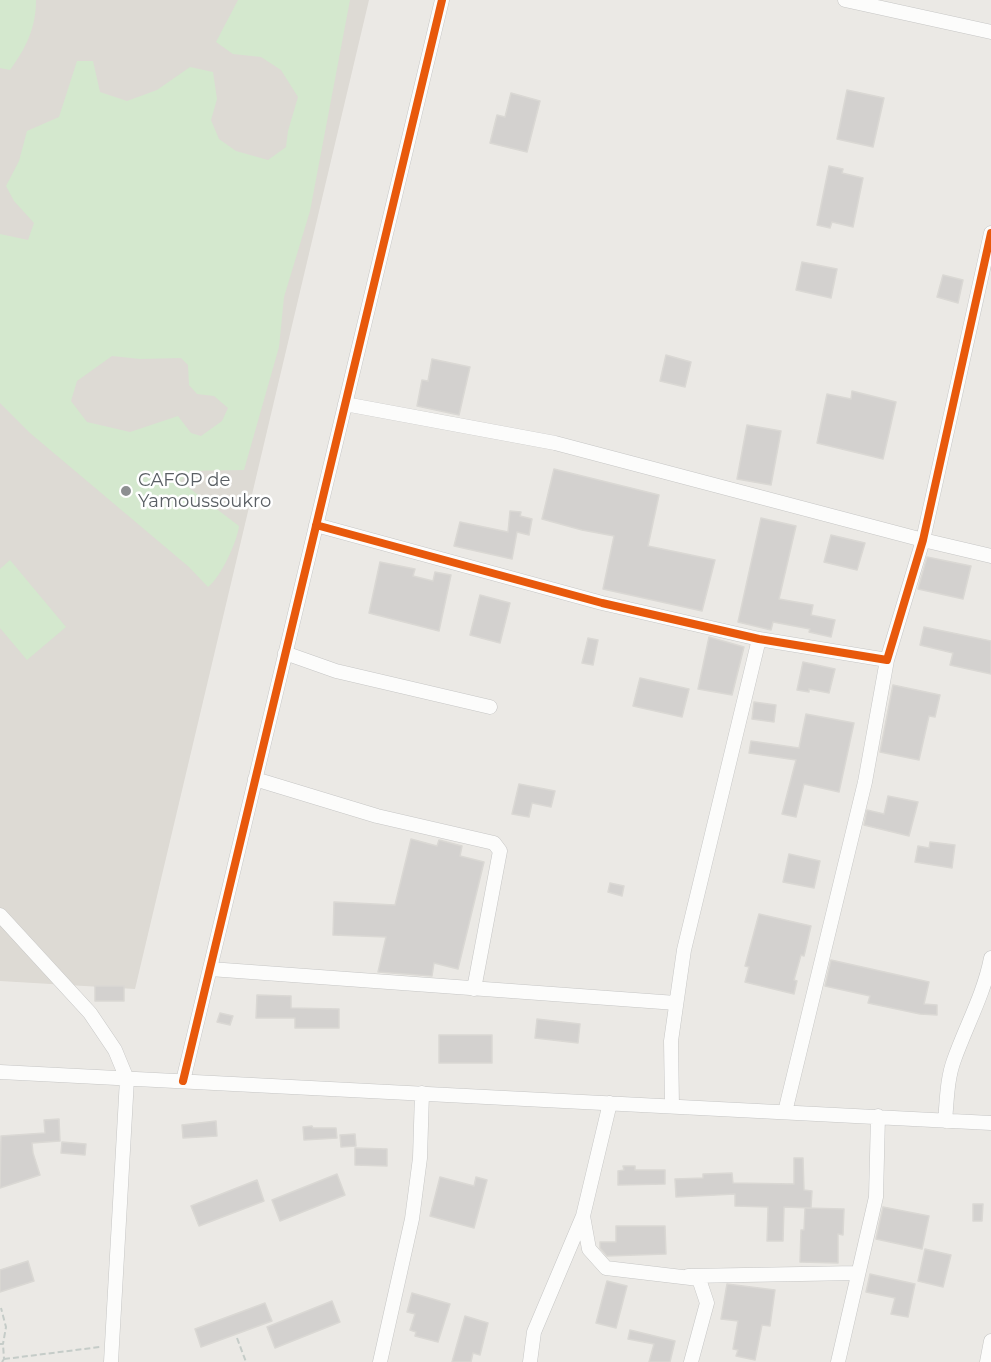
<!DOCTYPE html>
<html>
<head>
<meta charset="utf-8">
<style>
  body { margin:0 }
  canvas { display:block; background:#ebe9e5 }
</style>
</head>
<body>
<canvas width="991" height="1362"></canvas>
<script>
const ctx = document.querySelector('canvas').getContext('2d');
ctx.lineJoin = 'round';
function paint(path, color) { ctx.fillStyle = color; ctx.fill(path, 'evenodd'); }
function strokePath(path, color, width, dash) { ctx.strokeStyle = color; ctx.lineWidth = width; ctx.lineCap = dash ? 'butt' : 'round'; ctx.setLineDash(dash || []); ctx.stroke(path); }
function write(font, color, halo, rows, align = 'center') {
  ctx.font = font + ' Montserrat,sans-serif'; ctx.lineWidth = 5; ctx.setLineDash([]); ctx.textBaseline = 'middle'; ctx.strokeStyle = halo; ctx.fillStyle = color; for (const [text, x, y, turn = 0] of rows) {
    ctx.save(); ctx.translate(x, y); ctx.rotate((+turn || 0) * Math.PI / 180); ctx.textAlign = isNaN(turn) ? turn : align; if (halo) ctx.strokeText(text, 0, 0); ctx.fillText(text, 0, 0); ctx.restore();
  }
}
const education = new Path2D(`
  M0,0H369L135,989L0,981Z`);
const green = new Path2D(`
  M0,0H36C36,28 26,48 10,70L0,68Z
  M238,0H350L310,211L284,297L279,347L244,470L191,471L180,481L239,526C237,542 221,577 208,587L189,567L30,433L0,403V234L28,240L34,223L14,201L6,186L19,161L27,131L59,117L77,61H93L100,92L127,101L157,90L190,67L213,72L217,99L211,120L219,139L236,151L268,160L286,147L288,131L298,97L281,70L261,57L233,54L216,42ZM112,356L140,359L181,358L188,365L189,385L197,394L214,396L228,408L222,421L201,436L191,433L178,416L130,432L87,422L71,401L77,381Z
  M10,560L66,627L27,660L0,628V569Z`);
const building = new Path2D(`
  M847,90L884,98L873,147L837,139Z
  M511,93L540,101L527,152L490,143L497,115L505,117Z
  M829,166L843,169L842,173L863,178L853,227L832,222L830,228L817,225Z
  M802,262L837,269L831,298L796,290Z
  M943,275L963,280L958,303L937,297Z
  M666,355L691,362L685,387L660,381Z
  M432,359L470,367L459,415L417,406L422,380L428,381Z
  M852,391L896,402L883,459L817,443L827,394L851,399Z
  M747,425L781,431L771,485L737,479Z
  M554,469L659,495L648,546L715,560L702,611L603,589L614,536L582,530L542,519Z
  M510,511L521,512L520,516L532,519L529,535L517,532L512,559L454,546L460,522L508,532Z
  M761,518L796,526L779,599L813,605L811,615L835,620L831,637L809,632L810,629L773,622L771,630L738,622Z
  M831,535L865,543L857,570L824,562Z
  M927,557L971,566L963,599L918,589Z
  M380,562L415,569L413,576L433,581L435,572L451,575L439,631L369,613Z
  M480,595L510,603L500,643L470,635Z
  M924,627L991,641V674L950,665L953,653L920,645Z
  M709,637L744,647L732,695L698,689Z
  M588,638L598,640L593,665L582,663Z
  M803,662L835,669L829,693L809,689V692L797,690Z
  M640,678L689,689L682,717L633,706Z
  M893,685L940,695L935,717L929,716L919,760L880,752Z
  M754,702L776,705L774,722L752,719Z
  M806,714L854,723L839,792L804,784L796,817L782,814L796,760L749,753L751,741L799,748Z
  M519,784L555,791L551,807L532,803L529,817L512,814Z
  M888,796L918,802L909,836L864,825L867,810L884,814Z
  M411,839L437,846L439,840L462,846L460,856L484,862L458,969L434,963L432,976L378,972L386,937L333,935L334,902L395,905Z
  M930,842L955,845L952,868L915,862L918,846L929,848Z
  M789,854L820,861L814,888L783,882Z
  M610,883L624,886L622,896L608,892Z
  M759,914L811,926L804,956L801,955L794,980L797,981L794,994L745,982L749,967L745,966Z
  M831,960L929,982L924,1004L937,1005V1015L920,1014L868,1003L870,996L825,986Z
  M95,986H124V1001H95Z
  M257,995L291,996V1008L339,1009V1028H295V1018H256Z
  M220,1013L233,1016L230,1025L217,1022Z
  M537,1019L580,1024L578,1043L535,1038Z
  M439,1035H492V1063H439Z
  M59,1119L60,1141L32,1143L33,1153L40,1175L0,1188L1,1136L45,1133L44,1120Z
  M216,1121L217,1136L183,1138L182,1125Z
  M312,1126L313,1128H336L337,1138L304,1140L303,1127Z
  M355,1134L356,1146L341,1147L340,1135Z
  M62,1142L86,1144L85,1155L61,1153Z
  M355,1148L387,1149V1166L355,1165Z
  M794,1158H803L804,1190L812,1191L811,1208L784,1207L783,1241H767L768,1207L735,1206V1194L676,1197L675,1179L703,1178V1174L732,1173L733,1183L794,1184Z
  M623,1166H635V1170H665V1184L618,1185V1171L624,1170Z
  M337,1174L345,1195L280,1221L272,1200Z
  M440,1177L474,1186L476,1177L487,1180L474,1228L430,1216Z
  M257,1180L264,1201L199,1226L191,1206Z
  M973,1204H983L982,1221H973Z
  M883,1207L929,1216L922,1249L876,1239Z
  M805,1208L844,1209L843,1235L838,1234V1263L800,1262L801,1230H804Z
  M616,1226H665L666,1254L607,1256L600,1248V1242H616Z
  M925,1249L951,1255L943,1287L918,1281Z
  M28,1261L34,1281L0,1292V1270Z
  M870,1274L915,1284L908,1317L891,1314L895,1298L866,1292Z
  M607,1281L627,1286L616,1328L596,1323Z
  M727,1284L775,1290L770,1326L762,1325L755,1360L736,1356L738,1350L733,1349L738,1321L721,1319Z
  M412,1293L450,1304L438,1342L415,1336L416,1332L410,1330L415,1314L407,1312Z
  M332,1301L340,1322L275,1348L267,1327Z
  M265,1303L272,1321L201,1347L195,1329Z
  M465,1316L488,1323L480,1355L473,1353L471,1362H452Z
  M630,1330L675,1341L670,1362H649L654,1344L628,1339Z`);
const path = new Path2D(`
  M237,1338L246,1362
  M0,1344H3L6,1327L1,1308
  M4,1359L100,1347
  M2,1362L4,1359L3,1344`);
const minor = new Path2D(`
  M845,0L991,32
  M345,404L555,443L923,540L991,556
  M316,525L602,603L759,639L887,660L923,540L991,233
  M285,653L336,671L490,707
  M255,779L377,816L494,843L500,851L474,989
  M0,915L90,1013L115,1050L127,1079L111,1362
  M210,969L676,1003
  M0,1072L991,1123
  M183,1081L442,0
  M672,1106L671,1041L684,950L759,639
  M785,1112L865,782L887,660
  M945,1121C947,1100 947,1079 954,1060C966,1026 984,994 991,958
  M583,1216L589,1249L606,1268L699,1279L707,1303L691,1362
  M688,1276L857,1273
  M380,1362L412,1219L420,1158L422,1093
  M530,1362L534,1332L583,1216L610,1103
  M838,1362L876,1197L878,1116
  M987,1362L991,1341`);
const cycleway = new Path2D(`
  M316,525L602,603L759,639L887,660L923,540L991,233
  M183,1081L442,0`);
const markers = [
  [126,491,6,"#8d8f91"]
];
const poiNames = [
  ["CAFOP de",138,481],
  ["Yamoussoukro",138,502]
];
paint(education, '#dddad4');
paint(green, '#d4e8ce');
paint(building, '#d3d1cf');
strokePath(building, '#dad8d4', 1.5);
strokePath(minor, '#c6c6c5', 15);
strokePath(path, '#c5ccc8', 2, [6, 3]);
strokePath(minor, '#fcfcfb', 14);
strokePath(cycleway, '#e8590c', 8);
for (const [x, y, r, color] of markers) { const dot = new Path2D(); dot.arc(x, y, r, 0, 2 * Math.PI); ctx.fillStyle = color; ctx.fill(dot); strokePath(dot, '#fff', 2); }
write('18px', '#5a5f64', '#fff', poiNames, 'left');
</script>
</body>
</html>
